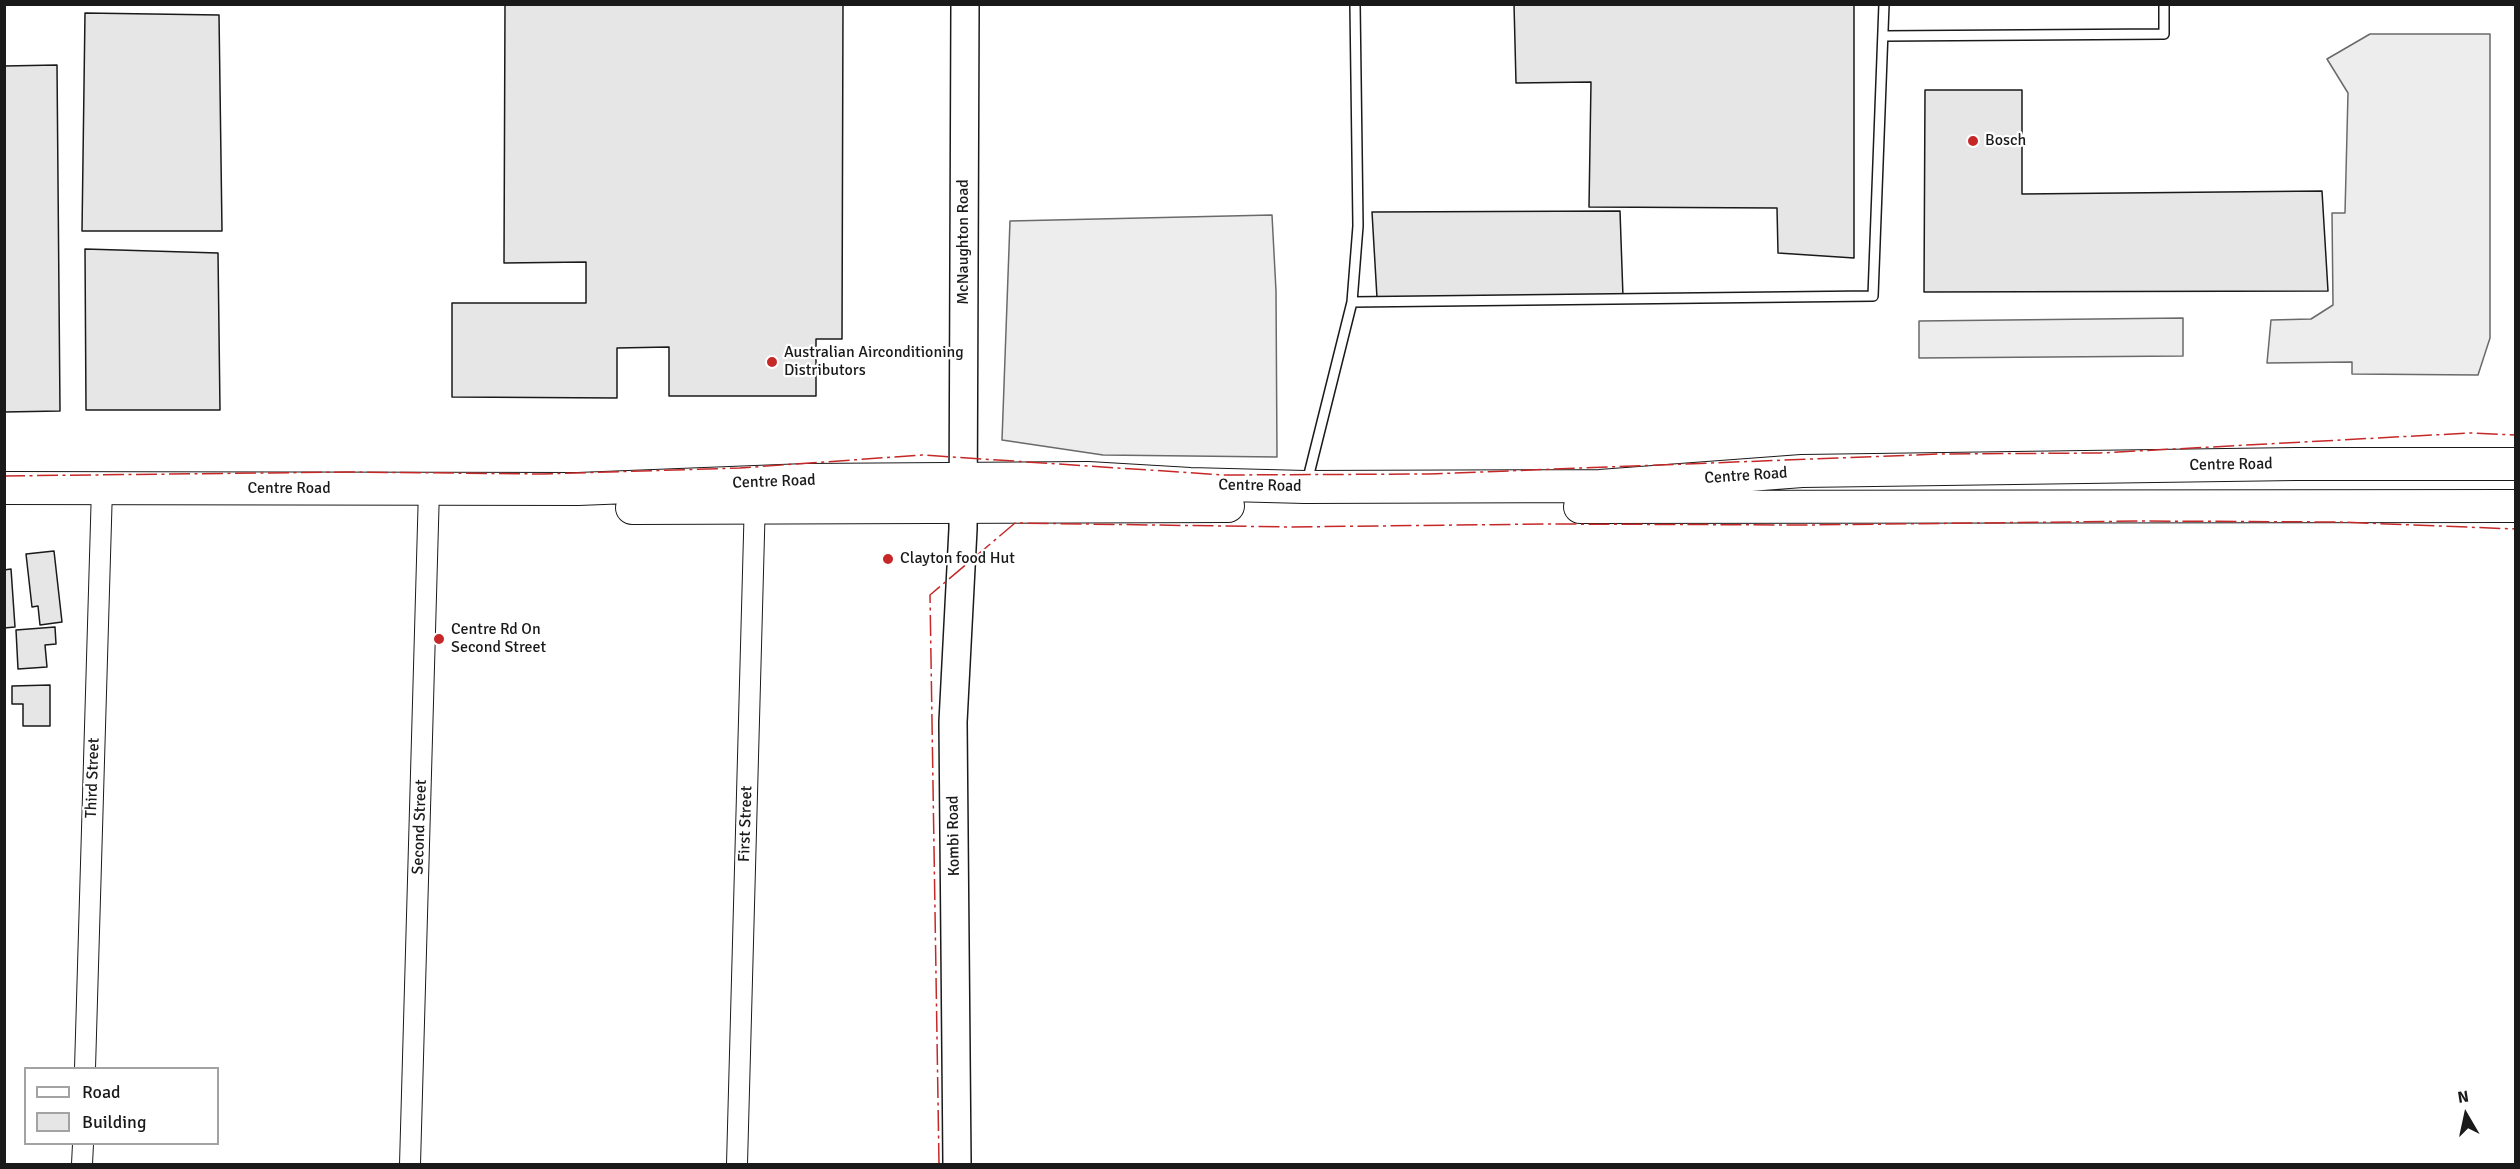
<!DOCTYPE html>
<html>
<head>
<meta charset="utf-8">
<style>
  body { margin:0 }
  #map { position:relative; width:2520px; height:1169px; overflow:hidden; background:#fff; font-family:Signika,sans-serif }
  canvas { display:block }
  .frame { position:absolute; inset:0; border:6px solid #1a1a1a; pointer-events:none }
  .legend { position:absolute; left:24px; top:1067px; width:195px; height:78px; box-sizing:border-box; background:#fff; border:2px solid #a3a3a3; margin:0; padding:8px 10px; list-style:none; font-size:18px; color:#1a1a1a }
  .legend li { display:flex; align-items:center; gap:12px; height:30px }
  .legend b { width:30px; border:2px solid #a3a3a3 }
  .north { position:absolute; left:2436px; top:1085px; width:60px; height:60px; -webkit-text-stroke:4px #fff; paint-order:stroke; rotate:351deg; font-size:16px; font-weight:700; line-height:24px; text-align:center; color:#1a1a1a }
  .north::after { content:''; display:block; margin:auto; width:21px; height:27px; background:#1a1a1a; clip-path:polygon(50% 0,100% 100%,50% 72%,0 100%) }
</style>
</head>
<body>
<div id="map">
<canvas width="2520" height="1169"></canvas>
<div class="frame"></div>
<ul class="legend">
<li><b style="height:8px;background:#fff"></b>Road</li>
<li><b style="height:16px;background:#e6e6e6"></b>Building</li>
</ul>
<div class="north">N</div>
</div>
<script>
const ctx = document.querySelector('canvas').getContext('2d');
ctx.lineJoin = 'round';
function paint(path, color) { ctx.fillStyle = color; ctx.fill(path, 'evenodd'); }
function strokePath(path, color, width, dash) { ctx.strokeStyle = color; ctx.lineWidth = width; ctx.lineCap = dash ? 'butt' : 'round'; ctx.setLineDash(dash || []); ctx.stroke(path); }
function write(font, color, halo, rows, align = 'center') {
  ctx.font = font + ' Signika,sans-serif'; ctx.lineWidth = 4.5; ctx.setLineDash([]); ctx.textBaseline = 'middle'; ctx.strokeStyle = halo; ctx.fillStyle = color; for (const [text, x, y, turn = 0] of rows) {
    ctx.save(); ctx.translate(x, y); ctx.rotate((+turn || 0) * Math.PI / 180); ctx.textAlign = isNaN(turn) ? turn : align; if (halo) ctx.strokeText(text, 0, 0); ctx.fillText(text, 0, 0); ctx.restore();
  }
}
const parking = new Path2D(`
  M2370,34H2490V338L2478,375L2352,374V362L2267,363L2271,320L2311,319L2333,305L2332,213H2345L2348,93L2327,59Z
  M1272,215L1276,291L1277,457L1103,455L1002,440L1010,221Z
  M2183,318V356L1919,358V321Z`);
const building = new Path2D(`
  M505,4H843L842,339H816V396H669V347L617,348V398L452,397V303H586V262L504,263Z
  M1514,4H1854V258L1778,253L1777,208L1589,207L1591,82L1516,83Z
  M85,13L219,15L222,231H82Z
  M57,65L60,411L4,412V66Z
  M1925,90H2022V194L2322,191L2328,291L1924,292Z
  M1620,211L1623,297L1377,298L1372,212Z
  M85,249L218,253L220,410H86Z
  M54,551L62,622L40,625L38,606L32,607L26,554Z
  M11,569L15,627L4,628V570Z
  M55,627L56,644L45,645L47,667L18,669L16,630Z
  M50,685V726H23V704H12V686Z`);
const lane = new Path2D(`
  M1884,36L2164,34V4
  M1352,302L1873,296L1884,4
  M1307,482L1352,302L1358,226L1355,4`);
const street = new Path2D(`
  M85,1068L102,488
  M82,1164L83,1144
  M410,1164L429,489
  M737,1164L755,498`);
const secondary = new Path2D(`
  M957,1164L953,722L963,529L965,4`);
const primary = new Path2D(`
  M4,488L578,489L806,480L1088,478L1190,484L1305,487L1600,486L1802,471L1874,470L2296,464H2516
  M1580,507L2516,506
  M632,508L1228,506`);
const power = new Path2D(`
  M4,476L349,472L541,474L740,468L922,455L1224,475L1429,474L1940,454L2100,453L2470,433L2516,435
  M939,1164L930,595L1015,523L1292,527L1546,524L1807,525L2146,521L2338,522L2516,529`);
const markers = [
  [1973,141,6,"#c62828"],
  [772,362,6,"#c62828"],
  [888,559,6,"#c62828"],
  [439,639,6,"#c62828"]
];
const poiNames = [
  ["Bosch",1985,141],
  ["Australian Airconditioning",784,353],
  ["Distributors",784,371],
  ["Clayton food Hut",900,559],
  ["Centre Rd On",451,630],
  ["Second Street",451,648]
];
const streetNames = [
  ["McNaughton Road",964,242,-90],
  ["Centre Road",2231,465,-1],
  ["Centre Road",1746,476,-4],
  ["Centre Road",774,482,-2],
  ["Centre Road",1260,486,1],
  ["Centre Road",289,489],
  ["Third Street",93,778,-88],
  ["First Street",746,824,-88],
  ["Second Street",420,827,-88],
  ["Kombi Road",954,836,-91]
];
paint(parking, '#ededed');
strokePath(parking, '#6a6a6a', 1.5);
paint(building, '#e6e6e6');
strokePath(building, '#1a1a1a', 1.5);
strokePath(lane, '#1a1a1a', 12);
strokePath(street, '#1a1a1a', 22);
strokePath(secondary, '#1a1a1a', 30);
strokePath(primary, '#1a1a1a', 34);
strokePath(lane, '#fff', 9);
strokePath(street, '#fff', 20);
strokePath(secondary, '#fff', 27);
strokePath(primary, '#fff', 32);
strokePath(power, '#c62828', 1.5, [21, 4.5, 3, 4.5]);
for (const [x, y, r, color] of markers) { const dot = new Path2D(); dot.arc(x, y, r, 0, 2 * Math.PI); ctx.fillStyle = color; ctx.fill(dot); strokePath(dot, '#fff', 2); }
write('16px', '#1a1a1a', '#fff', poiNames, 'left');
write('16px', '#1a1a1a', '#fff', streetNames);
</script>
</body>
</html>
